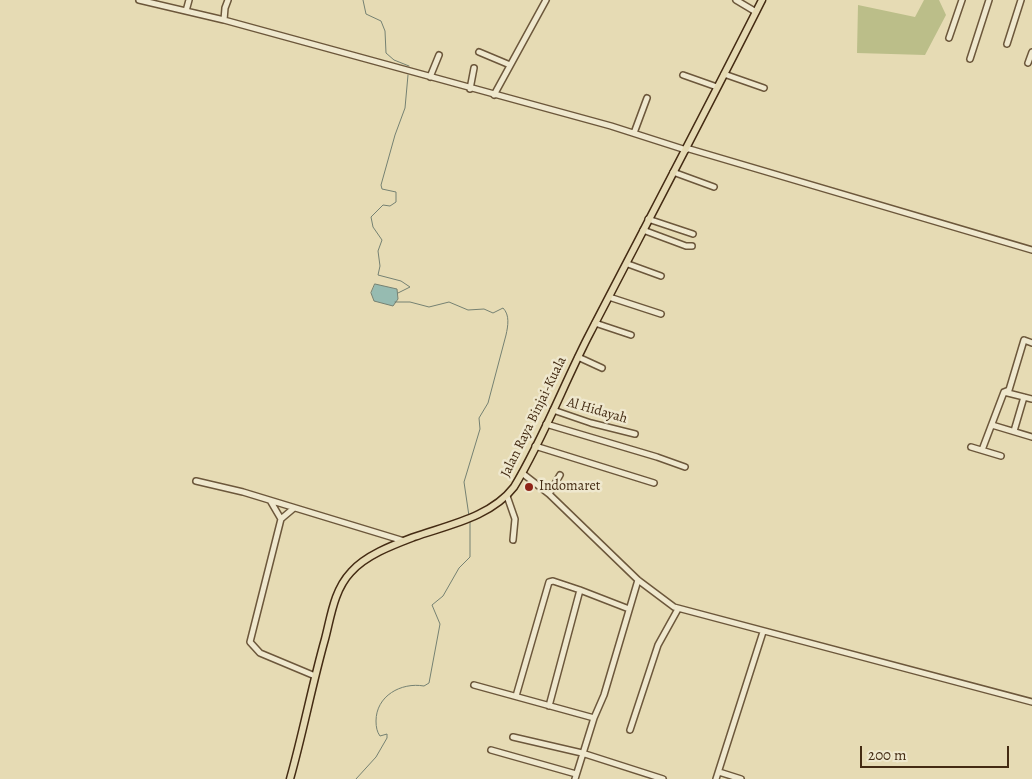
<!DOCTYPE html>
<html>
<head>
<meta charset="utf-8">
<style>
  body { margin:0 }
  #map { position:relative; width:1032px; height:779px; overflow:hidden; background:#e6dbb4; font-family:Alegreya,serif }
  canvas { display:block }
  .scale { position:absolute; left:860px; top:746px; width:149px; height:22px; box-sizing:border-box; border:2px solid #442b13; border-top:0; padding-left:6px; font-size:15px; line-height:18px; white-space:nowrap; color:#442b13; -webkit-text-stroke:4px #efe8ce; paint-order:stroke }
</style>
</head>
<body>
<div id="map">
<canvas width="1032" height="779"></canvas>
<div class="scale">200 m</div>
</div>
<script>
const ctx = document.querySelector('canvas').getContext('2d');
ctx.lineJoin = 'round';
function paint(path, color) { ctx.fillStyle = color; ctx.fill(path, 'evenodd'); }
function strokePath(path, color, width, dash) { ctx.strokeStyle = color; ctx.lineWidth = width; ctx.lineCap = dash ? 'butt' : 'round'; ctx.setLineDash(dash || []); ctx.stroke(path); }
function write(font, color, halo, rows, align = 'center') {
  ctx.font = font + ' Alegreya,serif'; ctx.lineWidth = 5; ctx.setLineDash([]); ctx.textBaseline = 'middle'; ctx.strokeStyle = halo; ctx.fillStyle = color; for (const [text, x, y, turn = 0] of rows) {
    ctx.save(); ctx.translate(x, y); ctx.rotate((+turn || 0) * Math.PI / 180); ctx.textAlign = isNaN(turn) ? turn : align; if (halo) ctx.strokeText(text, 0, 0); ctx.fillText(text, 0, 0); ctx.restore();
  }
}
const green = new Path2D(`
  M924,0H939L946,15L925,55L857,53L858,5L915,17Z`);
const water = new Path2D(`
  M375,284L397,289L398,299L393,306L374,301L371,293Z`);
const stream = new Path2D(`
  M363,0L366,14L381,21L385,31L386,53L394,60L409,66
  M398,293L410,287L401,281L378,275L380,266L378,251L382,240L373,227L371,217L383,205L390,206L396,202V192L382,189L381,185L395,135L405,108L408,75
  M395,302H410L429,307L449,302L468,310L484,309L493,313L503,308C510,315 508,326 506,335L488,403L479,418L480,429L464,482L469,516
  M356,779L376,757L387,738V734L380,736C377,732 376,727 376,721C376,696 401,682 424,686L429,683L440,624L432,605L443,596L459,568L470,557V520`);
const minor = new Path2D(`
  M139,0L224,20L611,126L686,150
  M736,0L756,12
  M186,11L189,0
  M224,20L225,8L228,0
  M949,38L962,0
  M1007,44L1021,0
  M479,52L510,65
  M970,59L989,0
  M1028,63L1032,52
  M724,74L764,88
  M683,75L717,87
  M430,77L439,55
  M470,89L474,68
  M494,95L546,0
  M634,133L647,98
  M686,148L1032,250
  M673,172L714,187
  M648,219L693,234
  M643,230L686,246H692
  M628,264L661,276
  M609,297L661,314
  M595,323L631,335
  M578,357L602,368
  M1004,392L1032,399
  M553,410L591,423L635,434
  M546,424L657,457L685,467
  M992,425L1032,437
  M1014,431L1024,397
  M535,446L654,483
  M971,447L1001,456
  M982,450L1004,392L1009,390L1024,340L1032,343
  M522,473L549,494L638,580L674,607L1032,702
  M196,481L243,492L404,541
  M549,494L560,475
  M507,496L515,519L513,540
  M271,502L281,519
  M294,508L281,519L250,642L260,653L315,676
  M474,685L594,718
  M516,696L549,582L553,581L580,590
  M549,706L580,590L629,609
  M630,730L658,645L678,609
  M513,737L582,753L663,779
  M491,750L576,774
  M719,772L741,779
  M575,779L594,718L604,695L638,580
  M716,779L763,632`);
const major = new Path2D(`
  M290,779C303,733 312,685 325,639C331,616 334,590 351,572C366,555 393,545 414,537C448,525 491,517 514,487C543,439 563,386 588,337C646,225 705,113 762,0`);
const markers = [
  [529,487,5,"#8f2418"]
];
const streetNames = [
  ["Al Hidayah",597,411,16],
  ["Jalan Raya Binjai-Kuala",534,417,-64]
];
const poiNames = [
  ["Indomaret",539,487]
];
paint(green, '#bbbe89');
paint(water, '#96bbb1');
strokePath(water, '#758172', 1);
strokePath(stream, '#758172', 1);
strokePath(minor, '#6c573b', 8);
strokePath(major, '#442b13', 9);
strokePath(minor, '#efe8ce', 5);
strokePath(major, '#e6dbb4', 6);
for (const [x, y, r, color] of markers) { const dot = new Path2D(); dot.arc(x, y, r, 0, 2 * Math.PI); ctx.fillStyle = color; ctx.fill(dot); strokePath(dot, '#efe8ce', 2); }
write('14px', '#442b13', '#efe8ce', streetNames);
write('14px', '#442b13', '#efe8ce', poiNames, 'left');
</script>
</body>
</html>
